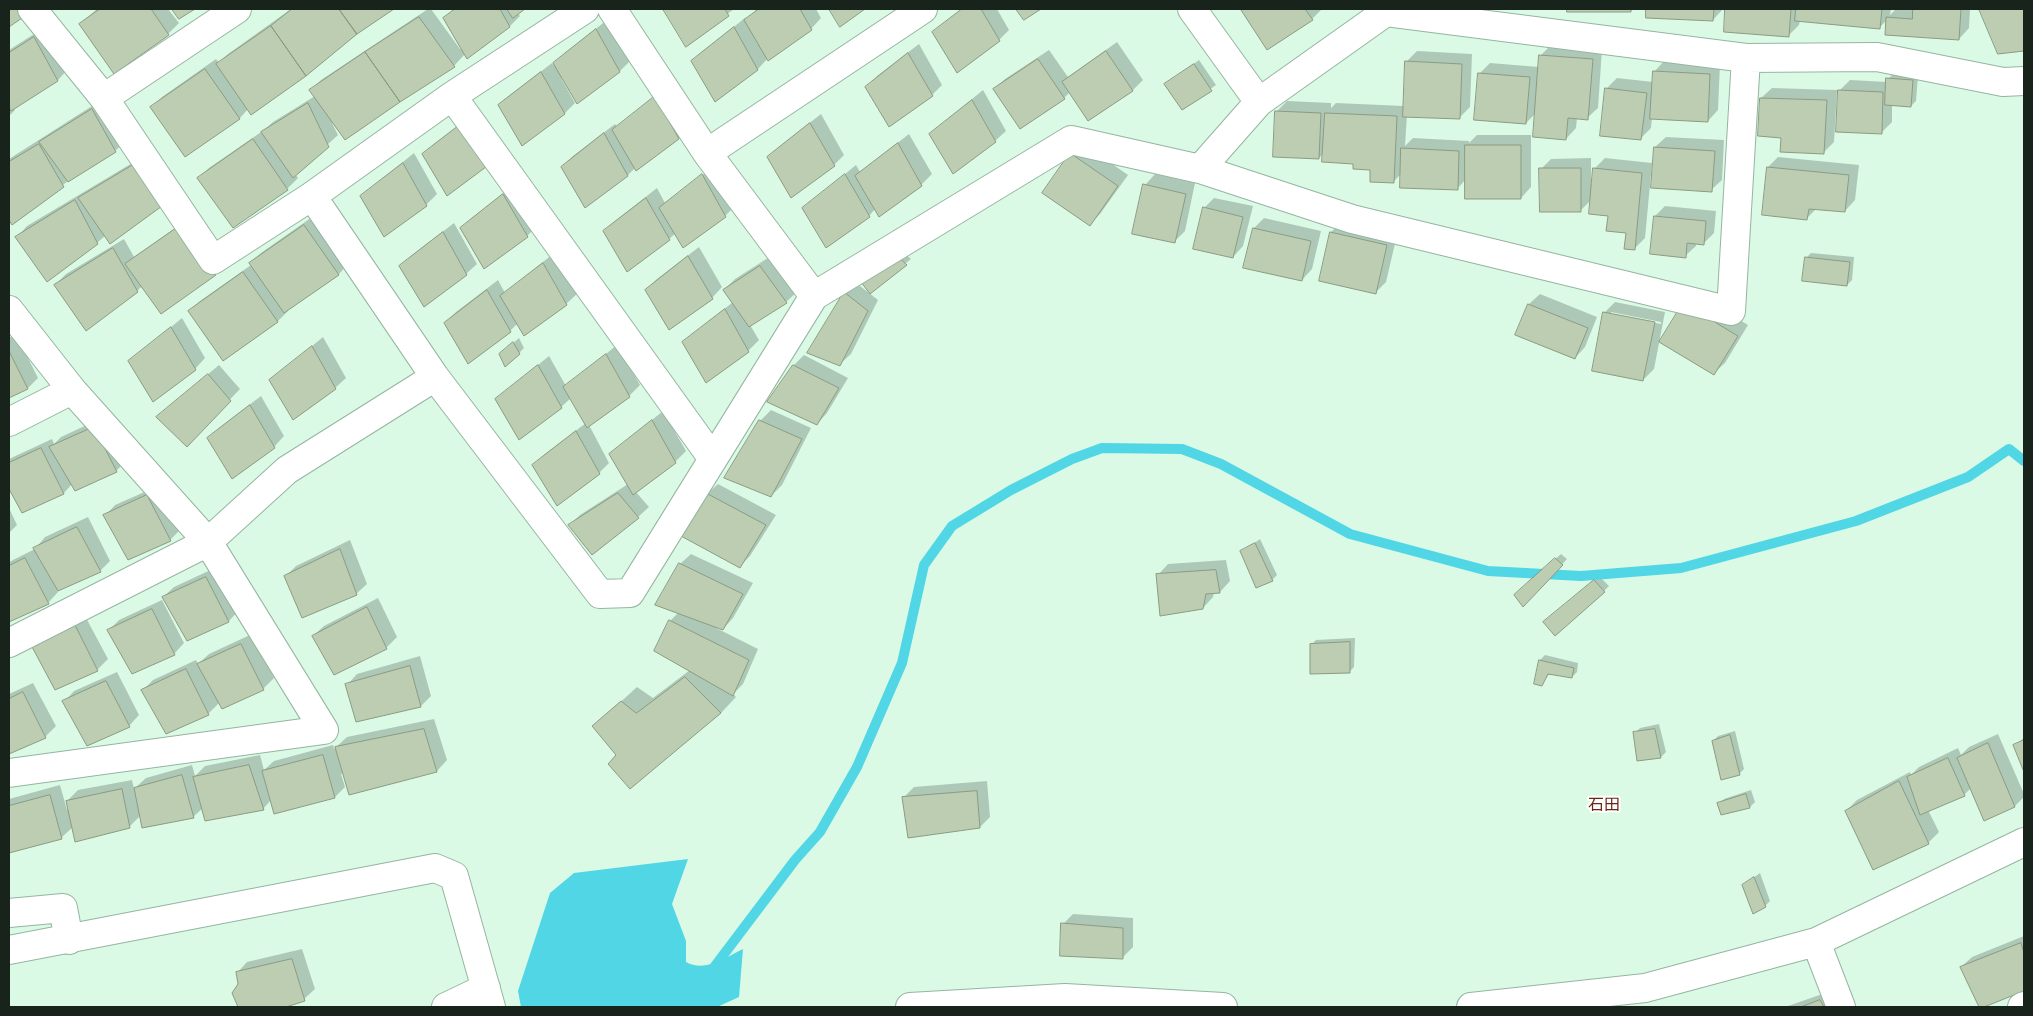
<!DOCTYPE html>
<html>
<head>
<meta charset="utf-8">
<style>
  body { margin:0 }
  #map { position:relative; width:2033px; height:1016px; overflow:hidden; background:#dafae6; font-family:"Fira Sans",sans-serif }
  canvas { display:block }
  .frame { position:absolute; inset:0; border:10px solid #17231b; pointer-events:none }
</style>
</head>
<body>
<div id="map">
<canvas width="2033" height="1016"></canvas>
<div class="frame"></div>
</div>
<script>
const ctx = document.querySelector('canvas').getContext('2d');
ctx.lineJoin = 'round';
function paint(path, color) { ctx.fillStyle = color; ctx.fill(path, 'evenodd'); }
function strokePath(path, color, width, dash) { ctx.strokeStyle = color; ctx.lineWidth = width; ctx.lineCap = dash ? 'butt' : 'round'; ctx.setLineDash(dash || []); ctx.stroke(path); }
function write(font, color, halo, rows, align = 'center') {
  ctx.font = font + ' "Fira Sans","Noto Sans JP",sans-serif'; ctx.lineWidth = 4; ctx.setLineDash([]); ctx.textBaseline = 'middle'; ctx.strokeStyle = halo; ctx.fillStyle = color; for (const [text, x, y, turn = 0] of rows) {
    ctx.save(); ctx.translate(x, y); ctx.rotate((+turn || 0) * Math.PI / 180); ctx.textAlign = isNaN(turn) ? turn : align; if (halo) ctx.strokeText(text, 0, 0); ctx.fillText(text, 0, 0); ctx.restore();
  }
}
const water = new Path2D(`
  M688,859L672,904L686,941V962C705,973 726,957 743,949L739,997L717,1007H521L518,991L550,893L574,873Z`);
const shadow = new Path2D(`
  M97,9H168L179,23L168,34L114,72L80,24Z
  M291,9H392L248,109L240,118L186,155L152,107L162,97L216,59L219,63L228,54Z
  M428,9H431L460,49L462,48L444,19L454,9H523L518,13L520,16L510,26L465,54L454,66L332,123L338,135L295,174L298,178L287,189L233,226L199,178L209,168L264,130L273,122L315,96L311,90L321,80Z
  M664,9H734L686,45Z
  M757,9H816L821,18L811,29L768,58L758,69L715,100L693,61L703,51L745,18L746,20Z
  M961,9H997L1009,30L999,40L934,33Z
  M1243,9H1322L1312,19Z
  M1568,9H1633L1631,11H1568Z
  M1647,9H1723L1713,20L1647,17Z
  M1726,9H1891L1890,15L1896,9H1970L1969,28L1959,39L1887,20L1879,28L1800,20L1799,25L1789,35L1725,31Z
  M1980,9H2024V50L1999,53Z
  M607,20L630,61L620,71L578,102L563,77L561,78L575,103L564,114L499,105L510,95L552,63L553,65L565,53Z
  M45,27L68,69L58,80L14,108L15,110L9,116V50Z
  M1117,42L1143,80L1133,90L1089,120L1070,92L1064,98L994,89L1005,79L1049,50L1068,77Z
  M919,44L942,85L932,95L867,87L877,76Z
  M1551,45L1602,49L1598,108L1587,118H1577L1576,128L1566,139L1536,113L1526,123L1479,74L1490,63L1539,67L1540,56Z
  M1417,51L1472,54L1470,107L1459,118L1407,115L1405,146L1413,138L1469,141V143L1477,135H1531V187L1521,198L1466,179L1457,189L1401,174L1394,181L1372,169L1324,153L1319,158L1276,112L1287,101L1331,103V108L1336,103L1404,106L1406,62Z
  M1199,60L1216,85L1182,109L1166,84Z
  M1664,61L1720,64L1718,110L1708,121L1652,118L1651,128L1640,139L1607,88L1617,78L1653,82L1654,72Z
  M1893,74L1918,76L1916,101L1911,106L1892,105V122L1881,133L1839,91L1850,80L1887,82L1888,79Z
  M666,87L689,128L678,138L636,167L628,175L585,206L562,167L573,156L615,124L617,127Z
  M1772,88L1837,90L1834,142L1823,153L1782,136L1761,98Z
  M983,90L1006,131L995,141L930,134Z
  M103,99L126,141L115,151L68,181L13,223L9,218V159Z
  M476,112L424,154L434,144Z
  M821,114L844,155L834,165L768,157L779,147Z
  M909,134L932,174L921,185L879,215L875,209L869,216L804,208L856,165L860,172Z
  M1666,137L1724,140L1722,180L1711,190L1655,147Z
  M1082,143L1128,175L1100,214L1090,224L1044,192Z
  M149,153L106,235L97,243L17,237L27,226Z
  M414,153L437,194L426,205L385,235L361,196Z
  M1778,157L1859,165L1855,200L1845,211L1817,208L1807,218L1768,167Z
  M1591,158V184H1593L1594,169L1605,158L1652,163L1645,238L1634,249L1627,232L1609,215L1591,200L1580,211L1541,169L1551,159Z
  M708,171L736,205L725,216L684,246L676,233L669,239L604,231L615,221L657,188L665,203Z
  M1155,174L1195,183L1185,231L1174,242L1145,185Z
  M514,185L537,226L527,236L461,228L472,218Z
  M1214,198L1253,206L1243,246L1233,257L1204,208Z
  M1665,206L1716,211L1714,233L1703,244L1696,243V246L1685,256L1655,216Z
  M315,215L349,263L339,274L287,310L288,311L278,321L223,360L189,311L200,301L251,265L250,263L261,253Z
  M192,216L226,264L216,274L142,286L137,291L55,285L66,274L124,239L134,257Z
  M1264,218L1321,231L1312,269L1302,280L1254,228Z
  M1342,222L1397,235L1386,282L1376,292L1331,232Z
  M454,223L477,264L466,274L401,266L411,256Z
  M699,247L722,287L712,298L646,290L657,279Z
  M901,250L911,259L870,292Z
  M554,253L577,294L566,304L525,335L518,323L510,331L445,323L456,312L498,280L505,293Z
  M1811,253L1854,257L1852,280L1847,285L1806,258Z
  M771,256L797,292L786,302L750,325L759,340L748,351L707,381L683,342L733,302L724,290L735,279Z
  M855,282L878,300L851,354L840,364L845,293Z
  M1694,293L1748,325L1725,363L1714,373Z
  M1540,294L1597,317L1585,347L1575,358L1517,334L1529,304Z
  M1615,302L1665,312L1654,369L1643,380L1593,370L1605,312ZM1611,312L1661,322V324L1611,314Z
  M182,318L205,358L195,369L130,361Z
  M16,334L38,378L28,388L9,397V338Z
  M323,337L346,378L335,388L271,380Z
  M519,338L524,348L519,353L506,349Z
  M617,345L640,385L629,396L589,425L609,463L599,473L534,465L545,454L586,423L571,398L561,407L496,399L549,356L566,386Z
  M804,355L848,378L827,413L817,424L794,365Z
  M219,365L240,389L186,445L157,417Z
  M261,396L284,436L274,447L209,438L219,428Z
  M771,410L811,428L782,485L771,496L760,421Z
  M663,411L686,451L675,462L635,491L649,507L638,517L592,553L570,525L580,515L628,484L610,454Z
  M104,417L127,460L116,471L72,484L64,493L22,511L9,487V459L52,439L54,444L61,437Z
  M718,484L776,515L750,556L740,566L707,494Z
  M158,486L181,529L170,540L105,516L115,505Z
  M9,508L17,525L9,533Z
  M88,517L110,561L100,571L57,590L58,592L48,603L9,620V562L35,549L45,537Z
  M1260,539L1277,575L1272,580L1242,552Z
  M350,540L367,584L356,594L286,576L296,566Z
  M691,554L753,583L733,618L723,629L716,627V628L758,649L743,684L733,694L736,697L721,713L630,787L618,755L594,726L637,687L653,698L690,670L670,621L679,612L680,564Z
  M1561,554L1567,559L1523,606L1520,590Z
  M1226,560L1230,581L1220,592H1214L1213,597L1203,608L1158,575L1168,564Z
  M217,567L239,610L229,621L188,640L163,597L174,587Z
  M1599,576L1609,586L1604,591L1550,617Z
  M378,598L397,637L386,648L334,674L313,636L324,626Z
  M162,600L184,643L174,654L109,630L119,620Z
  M85,616L108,659L97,670L56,688L43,635Z
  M252,634L274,678L264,688L223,707L220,702L208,714L143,690L153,680L196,660L198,664L209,654Z
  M1355,638L1354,667L1349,672L1311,645L1316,640Z
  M1545,655L1578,663L1577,672L1572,677L1550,673L1541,685L1540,660Z
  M420,656L431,696L421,706L347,685L357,674Z
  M117,672L139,715L129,726L64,702L74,691Z
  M33,683L56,726L45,737L9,753V694Z
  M434,719L447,760L437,771L350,793L344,773L341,774L345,787L335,797L271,800L263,809L203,808L193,817L141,815L129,827H73L61,838L9,852V799L60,785L67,810H69L67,801L78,790L132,780L134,789L146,778L192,765L195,776L205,766L260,755L264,770L274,761L333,745L334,749L347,737Z
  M1659,724L1666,752L1661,757L1635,733L1640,728Z
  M1735,731L1744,769L1739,774L1713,741L1718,736Z
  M1998,734L2024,794V797L2015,806L1985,819L1971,788L1964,795L1928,810L1939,832L1928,843L1846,811L1857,800L1910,772L1911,775L1919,767L1958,748L1961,755L1969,747Z
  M2024,738V769L2015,745Z
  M987,781L990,817L980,827L903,798L914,787Z
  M1751,790L1755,802L1750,807L1719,804L1724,799Z
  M1760,873L1770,901L1765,906L1749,881Z
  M1073,914L1133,918V947L1123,957L1063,924Z
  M2024,936V990L1981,1007L1961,967L1972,957Z
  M302,949L315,989L304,999L282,1007H239L234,993L240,984L237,973L247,962Z
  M1831,991L1840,1007H1785Z`);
const stream = new Path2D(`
  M712,970L795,860L820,832L857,767L902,663L924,565L952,526L1011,490L1072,459L1102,448L1182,449L1221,464L1350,534L1488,571L1581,576L1681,568L1856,521L1968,477L2009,449L2024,461`);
const building = new Path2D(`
  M9,9H17L22,18L9,27Z
  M100,9H151L169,35L114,74L79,24Z
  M172,9H195L179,19Z
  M292,9H339L357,34L306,76L271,26Z
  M339,9H394L357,34Z
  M455,9H500L510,27L467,59L443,18Z
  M507,9H525L513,18Z
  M663,9H725L729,16L686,47Z
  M759,9H800L812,30L768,61L744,20Z
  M829,9H865L840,27Z
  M962,9H981L1000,41L957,73L932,32Z
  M1016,9H1041L1024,20Z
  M1242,9H1305L1313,20L1267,50L1241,10Z
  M1567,9H1631V12H1567Z
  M1646,9H1714L1713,21L1646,18Z
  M1725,9H1791L1789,37L1724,32Z
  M1796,9H1882L1880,29L1795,21Z
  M1913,9H1961L1959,40L1885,35L1886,17L1912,19Z
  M1979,9H2024V51L1998,54Z
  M419,17L455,67L400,102L365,52Z
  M271,26L306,76L251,115L216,64Z
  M734,27L758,70L715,102L691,61Z
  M596,29L620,72L577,104L553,63Z
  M34,37L58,81L11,111L9,108V53Z
  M1106,51L1133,91L1088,121L1062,82Z
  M365,52L400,102L345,140L309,90Z
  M908,53L933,96L889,127L865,87Z
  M1539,55L1593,59L1588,120L1568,118L1566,140L1533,137Z
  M1038,59L1065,99L1020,129L993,89Z
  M1405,61L1462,64L1460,119L1403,117Z
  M1194,64L1212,91L1182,110L1164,84Z
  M205,69L240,119L185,157L150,107Z
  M1653,71L1710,74L1708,122L1650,119Z
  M541,72L565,114L522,146L498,105Z
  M1478,73L1530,77L1526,124L1474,120Z
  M1886,78L1913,80L1911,107L1885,105Z
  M1605,88L1647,93L1641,140L1600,136Z
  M1838,90L1883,92L1882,134L1836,132Z
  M655,96L679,139L636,171L612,130Z
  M1760,98L1827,100L1824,154L1780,152L1781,138L1758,136Z
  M972,100L996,142L953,174L929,134Z
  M308,103L329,147L293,178L261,132Z
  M92,109L116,152L68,182L39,142Z
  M1275,111L1321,113L1319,159L1273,157Z
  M1325,113L1397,116L1394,183L1370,182V170L1353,169V164L1322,162Z
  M465,121L490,164L447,196L422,154Z
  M810,123L835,166L791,198L767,157Z
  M604,133L628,176L585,208L561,167Z
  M253,139L288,190L233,228L197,178Z
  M898,143L922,186L879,217L855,176Z
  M39,144L64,187L12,225L9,220V162Z
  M1465,145H1521V199H1465Z
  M1654,147L1715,151L1712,192L1651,188Z
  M1401,148L1459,151L1458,190L1400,188Z
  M1070,153L1118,186L1090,226L1042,193Z
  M138,162L162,206L110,244L78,198Z
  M403,163L427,206L384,237L360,196Z
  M1767,167L1849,175L1845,212L1809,209L1807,220L1762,215Z
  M1539,168H1581V212H1540Z
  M1593,168L1642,173L1635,250L1624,249L1626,233L1606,231L1608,216L1589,214Z
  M702,174L726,217L683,248L659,208Z
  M845,174L870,217L826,248L802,208Z
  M1143,184L1186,194L1175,243L1132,234Z
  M503,194L528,237L484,269L460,228Z
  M646,198L670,240L627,272L603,231Z
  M75,200L98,244L47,282L15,237Z
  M1203,207L1243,217L1233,258L1193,249Z
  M1654,216L1706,221L1704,245L1687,243L1686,258L1650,254Z
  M181,225L216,275L161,314L125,264Z
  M304,225L339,275L284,313L249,263Z
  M1253,228L1311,241L1302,281L1243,268Z
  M443,232L467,275L424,307L399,266Z
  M1330,232L1387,245L1376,294L1319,281Z
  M113,248L138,292L86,331L54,285Z
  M895,254L907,265L870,294L858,278Z
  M688,256L713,299L669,330L645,290Z
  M1805,257L1850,262L1847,286L1802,281Z
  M543,263L567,305L524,336L500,296Z
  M760,266L787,303L749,327L723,290Z
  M243,272L278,322L223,361L188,311Z
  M487,290L511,332L468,364L444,323Z
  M844,292L868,311L840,366L807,353Z
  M1683,303L1738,336L1714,375L1659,342Z
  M1528,304L1588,328L1575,359L1515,335Z
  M725,309L749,352L706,383L682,342Z
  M1603,312L1655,322L1643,381L1592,371Z
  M171,327L196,370L153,402L128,361Z
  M513,342L520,354L505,367L499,354Z
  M312,346L336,389L293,420L269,380Z
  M9,351L28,389L9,398Z
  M606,354L630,397L587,428L563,387Z
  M538,365L562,408L519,440L495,399Z
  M793,365L839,388L817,425L767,402Z
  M208,374L231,401L187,447L156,417Z
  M250,405L275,448L232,479L207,438Z
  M652,420L676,463L633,495L609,454Z
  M759,420L802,439L771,497L724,478Z
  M94,427L117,472L75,491L49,447Z
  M576,431L600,474L557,506L532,465Z
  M41,448L64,494L22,513L9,489V463Z
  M618,493L639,518L592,555L568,525Z
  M706,493L766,525L740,568L681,536Z
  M147,495L171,541L128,560L103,515Z
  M77,527L101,572L58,591L33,548Z
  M1255,543L1273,581L1256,588L1240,551Z
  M340,549L357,595L302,618L284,576Z
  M25,558L49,604L9,622V566Z
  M1555,558L1563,565L1523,607L1514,595Z
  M679,563L743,594L723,630L655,605Z
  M1216,570L1220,593L1206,594L1203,609L1160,616L1156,574Z
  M206,577L229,622L187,641L162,597Z
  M1594,580L1605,592L1555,636L1543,622Z
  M367,607L387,649L334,675L312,636Z
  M152,609L175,655L132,674L107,630Z
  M669,620L749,660L733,696L654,651Z
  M75,625L98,671L55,690L31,645Z
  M1350,642V673L1310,674V644Z
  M241,644L264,690L222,709L197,664Z
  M1539,660L1574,668L1572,678L1548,674L1542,686L1534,684Z
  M410,666L421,707L356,722L345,684Z
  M186,669L209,715L166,734L141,690Z
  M685,677L721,713L630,789L608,764L616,755L592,726L621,701L636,713Z
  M106,681L130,727L87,746L62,701Z
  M23,692L46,738L9,754V699Z
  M424,729L437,772L349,795L335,747Z
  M1655,729L1661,758L1637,761L1633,732Z
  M1730,735L1740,775L1721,780L1712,741Z
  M2024,740V772L2013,745Z
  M1988,743L2015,807L1984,821L1957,758Z
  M323,755L335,798L274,814L262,771Z
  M1948,758L1965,796L1920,815L1907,777Z
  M249,765L264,810L205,821L193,777Z
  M182,775L194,818L142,828L134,788Z
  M1899,781L1929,844L1873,870L1845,811Z
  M122,789L130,828L75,842L66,801Z
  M977,791L980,828L908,838L902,797Z
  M1746,794L1750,808L1721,815L1717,803Z
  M50,795L62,839L9,853V806Z
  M1754,877L1766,907L1753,914L1742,885Z
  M1061,923L1123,928V959L1060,956Z
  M2021,943L2024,953V991L1984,1007H1979L1960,967Z
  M292,959L305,1001L286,1007H238L232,993L238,984L236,972Z
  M1820,1000L1824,1007H1801Z`);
const street = new Path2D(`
  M32,9L104,98L213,260L312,196L452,96L585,9
  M1192,9L1259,102
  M1386,12L1746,58L1877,57L2003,82L2024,81
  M452,96L713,459
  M104,98L237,9
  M707,153L923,9
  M1200,169L1259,102L1390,9
  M312,196L435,377L600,594L630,593L814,296L707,153L612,9
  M814,296L1071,140L1200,169L1352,219L1731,311L1746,58
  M9,310L72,390L208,542L324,730L9,773
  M9,422L72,390
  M9,643L208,542L287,470L435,377
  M9,913L63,908L69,940
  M1816,942L1841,1007
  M9,950L435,868L454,876L491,1007
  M446,1007L486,988
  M910,1007L1065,998L1223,1007
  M1471,1007L1645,988L1816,942L2024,842
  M2022,1007L2024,1006`);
const quarterNames = [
  ["石田",1604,806]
];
paint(water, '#50d6e5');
paint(shadow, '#0003');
strokePath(stream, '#50d6e5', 10);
paint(building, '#bccdb1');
strokePath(building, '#8b9b80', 1);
strokePath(street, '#96b5a1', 30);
strokePath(street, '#fff', 28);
write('16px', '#6a2714', '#fefefe', quarterNames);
</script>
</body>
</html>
